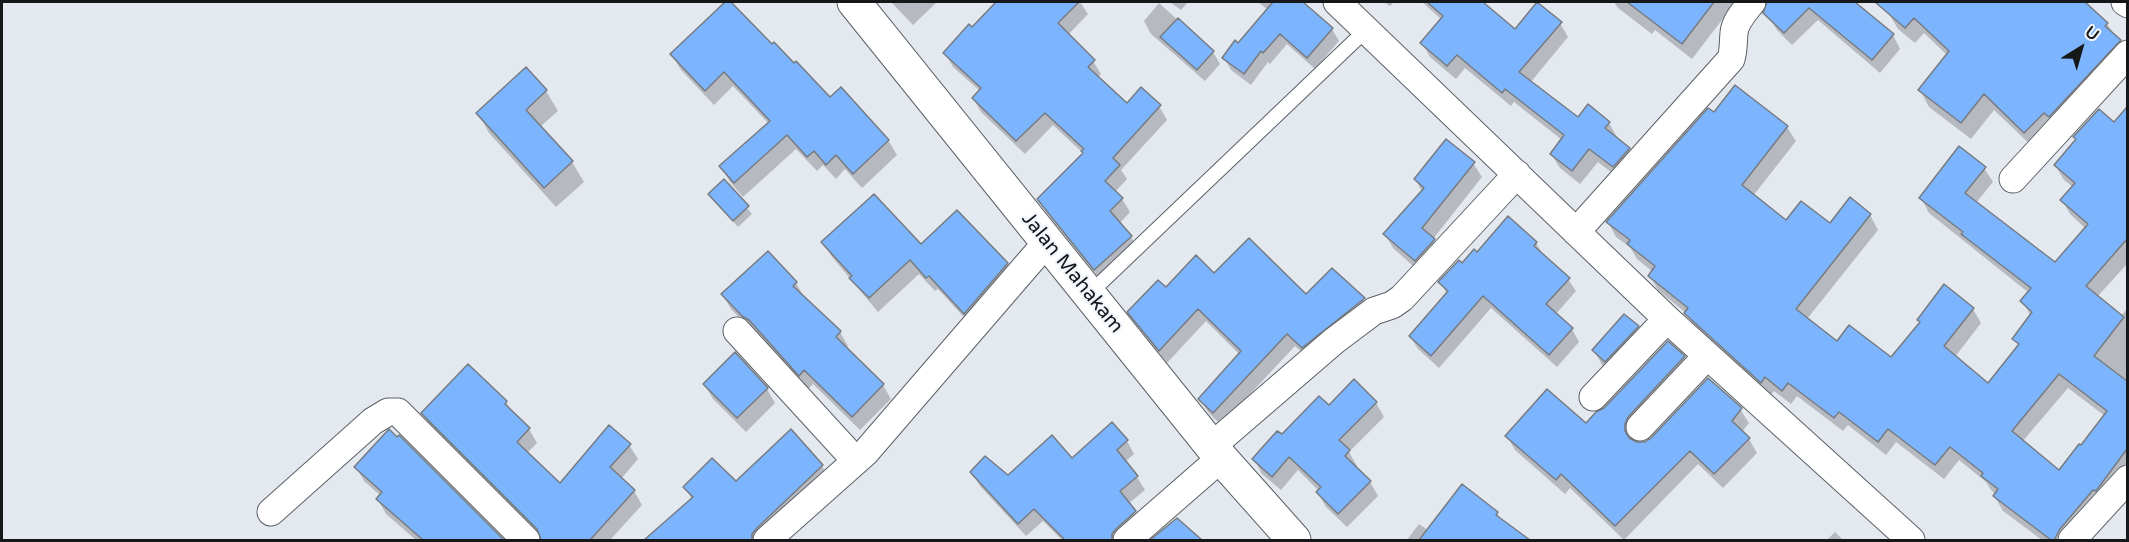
<!DOCTYPE html>
<html>
<head>
<meta charset="utf-8">
<style>
  body { margin:0 }
  #map { position:relative; width:2129px; height:542px; overflow:hidden; background:#e4e9f0; font-family:"Varela Round",sans-serif }
  canvas { display:block }
  .frame { position:absolute; inset:0; border:3px solid #151719; pointer-events:none }
  .north { position:absolute; left:2051px; top:18px; width:60px; height:60px; -webkit-text-stroke:4px #f1f6fd; paint-order:stroke; rotate:37deg; font-size:16px; font-weight:700; line-height:24px; text-align:center; color:#151719 }
  .north::after { content:''; display:block; margin:auto; width:21px; height:27px; background:#151719; clip-path:polygon(50% 0,100% 100%,50% 72%,0 100%) }
</style>
</head>
<body>
<div id="map">
<canvas width="2129" height="542"></canvas>
<div class="frame"></div>
<div class="north">U</div>
</div>
<script>
const ctx = document.querySelector('canvas').getContext('2d');
ctx.lineJoin = 'round';
function paint(path, color) { ctx.fillStyle = color; ctx.fill(path, 'evenodd'); }
function strokePath(path, color, width, dash) { ctx.strokeStyle = color; ctx.lineWidth = width; ctx.lineCap = dash ? 'butt' : 'round'; ctx.setLineDash(dash || []); ctx.stroke(path); }
function write(font, color, halo, rows, align = 'center') {
  ctx.font = font + ' "Varela Round",sans-serif'; ctx.lineWidth = 4.5; ctx.setLineDash([]); ctx.textBaseline = 'middle'; ctx.strokeStyle = halo; ctx.fillStyle = color; for (const [text, x, y, turn = 0] of rows) {
    ctx.save(); ctx.translate(x, y); ctx.rotate((+turn || 0) * Math.PI / 180); ctx.textAlign = isNaN(turn) ? turn : align; if (halo) ctx.strokeText(text, 0, 0); ctx.fillText(text, 0, 0); ctx.restore();
  }
}
const shadow = new Path2D(`
  M728,2L772,46L830,100L888,140L897,155L862,188L845,169L836,179L823,165L817,171L796,149L743,197L730,182L721,167L769,124L733,86L714,105L681,70L672,55Z
  M891,2H937L913,25Z
  M998,2H1080L1088,14L1068,35L1093,61L1101,74L1097,78L1127,105L1159,106L1167,120L1121,170L1127,179L1115,192L1122,199L1130,212L1119,224L1131,237L1139,250L1103,283L1047,213L1039,200L1084,154L1053,125L1025,154L981,112L973,98L980,91L953,67L945,53Z
  M1170,2H1188L1181,10Z
  M1258,2H1300L1332,29L1339,41L1315,69L1287,44L1270,64L1268,62L1251,85L1231,70L1224,58L1239,45L1268,10Z
  M1384,2H1394L1390,6Z
  M1422,2H1481L1515,31L1560,23L1568,37L1530,83L1578,119L1609,123L1617,137L1616,139L1629,149L1637,163L1621,180L1598,162L1580,184L1560,168L1551,154L1562,140L1514,102L1511,106L1465,68L1456,79L1430,57L1422,43L1442,20Z
  M1614,2H1753L1736,25L1725,16L1692,59L1655,30L1652,34L1618,8Z
  M1784,2H1852L1893,35L1900,49L1880,73L1818,20L1792,45L1777,30L1769,17Z
  M1898,2H2035L2045,11L2054,2H2086L2107,24L2128,54L2035,149L1994,110L1971,139L1929,107L1920,90L1947,55L1924,33L1915,43L1898,29L1888,12Z
  M1159,3L1213,52L1220,64L1205,81L1151,34L1144,21Z
  M526,69L546,91L558,111L540,127L572,162L584,182L556,207L489,133L478,113Z
  M2128,109V263L2097,297L2121,316L2128,308V474L2071,540H2042L2003,511L1995,497L1996,495L1991,490L1986,482L1959,460L1944,479L1896,442L1886,455L1848,425L1843,431L1797,396L1791,404L1774,391L1770,396L1694,327L1686,313L1658,290L1650,276L1653,272L1637,259L1630,247L1616,237L1608,222L1714,114L1787,127L1796,141L1753,196L1787,222L1830,225L1870,215L1878,230L1807,319L1837,343L1891,360L1921,324L1918,320L1973,309L1981,323L1955,357L1988,385L2019,347L2014,339L2031,316L2022,301L2029,293L1929,213L1921,198L1984,168L1993,182L1976,203L2055,264L2086,229L2070,214L2062,200L2073,187L2064,180L2055,165L2077,140L2075,137L2114,124ZM2068,388L2105,416L2081,447L2059,472L2022,442Z
  M1473,163L1482,177L1433,239L1442,255L1423,275L1393,248L1385,234L1422,192L1416,180Z
  M724,181L752,214L738,227L710,194Z
  M823,243L921,246L1007,264L1015,278L973,327L938,289L935,291L919,274L878,312L832,257Z
  M1536,243L1544,256L1568,279L1576,291L1555,315L1572,329L1579,342L1557,367L1491,308L1439,368L1418,349L1410,336L1447,294L1440,282L1477,254Z
  M1332,270L1363,299L1371,312L1310,360L1295,346L1221,425L1208,412L1200,399L1240,355L1206,321L1167,363L1137,325L1129,312L1166,290L1214,275L1306,296Z
  M796,283L804,297L840,332L848,346L846,349L883,385L891,399L860,430L813,384L808,389L731,309L723,295Z
  M1637,327L1646,341L1614,375L1602,365L1594,350Z
  M1668,343L1684,357L1692,372L1636,431L1632,441L1646,443L1740,409L1749,423L1742,432L1749,439L1757,453L1723,488L1698,464L1624,540L1570,488L1565,494L1515,450L1507,436L1586,425L1605,409Z
  M705,385L767,389L775,403L746,432L713,399Z
  M506,402L514,415L529,429L537,443L527,453L560,485L629,445L638,459L621,479L634,491L642,505L610,540H543L431,427L423,413Z
  M1376,403L1384,417L1349,452L1357,466L1355,468L1370,482L1378,496L1347,527L1326,507L1318,493L1319,491L1298,470L1281,490L1262,474L1254,459L1282,436L1329,408Z
  M399,437L502,540H416L386,514L378,500L381,496L364,481L356,467Z
  M1127,441L1134,454L1125,462L1137,477L1145,490L1128,504L1142,525L1126,540H1062L1043,521L1026,536L980,486L972,473L1008,477L1072,460Z
  M822,466L830,480L767,540H646L692,500L685,487L736,483Z
  M1497,513L1502,521L1526,540H1407L1419,524L1429,531Z
  M1177,520L1200,540H1153Z
  M1835,532L1843,540H1827Z`);
const building = new Path2D(`
  M725,2H731L772,44L774,42L794,63L796,61L830,97L841,87L889,140L853,174L836,155L826,165L814,151L807,157L787,135L734,183L719,166L770,121L724,72L705,91L670,54Z
  M996,2H1079L1058,23L1095,60L1088,67L1127,103L1141,87L1161,105L1113,158L1120,165L1105,181L1123,198L1110,211L1132,236L1094,270L1037,199L1083,153L1081,151L1084,149L1045,113L1016,141L972,98L981,88L943,53L969,24L972,27Z
  M1273,2H1303L1333,28L1307,58L1280,34L1263,53L1261,51L1244,74L1222,58L1235,40L1238,43Z
  M1427,2H1483L1515,29L1537,2L1562,22L1519,72L1578,117L1588,104L1610,122L1605,128L1630,148L1613,167L1589,149L1572,171L1550,154L1564,135L1505,89L1502,93L1457,55L1447,66L1420,43L1443,16Z
  M1627,2H1714L1682,44Z
  M1767,2H1855L1894,34L1872,60L1809,8L1784,33L1763,13Z
  M1875,2H2085L2108,23L2105,26L2121,40L2049,117L2044,113L2024,133L1984,94L1961,123L1918,90L1949,51L1914,18L1905,28Z
  M1178,18L1214,51L1197,70L1160,37Z
  M526,67L547,90L526,110L573,161L544,188L476,113Z
  M1735,85L1788,126L1742,185L1786,220L1801,201L1830,223L1850,197L1871,214L1796,309L1837,341L1849,325L1891,357L1920,322L1917,320L1944,284L1974,308L1944,346L1988,383L2019,344L2012,339L2032,312L2020,301L2031,288L1961,234L1963,232L1919,198L1959,146L1986,167L1965,193L2055,262L2088,224L2060,200L2075,183L2054,165L2076,139L2073,137L2099,109L2114,122L2127,107V239L2086,286L2124,317L2094,356L2127,381V449L2096,491L2093,490L2060,529L2054,540H2051L1993,496L1998,489L1981,476L1983,473L1950,447L1935,465L1888,429L1878,442L1839,412L1834,418L1788,383L1782,391L1765,377L1761,383L1684,313L1688,308L1648,276L1655,266L1627,244L1630,240L1606,222L1708,108L1714,112ZM2059,374L2107,411L2081,445L2079,444L2059,470L2012,431Z
  M1446,139L1475,162L1422,228L1435,239L1415,261L1383,234L1424,188L1414,179Z
  M724,179L749,206L733,221L708,194Z
  M874,194L921,244L957,210L1008,263L964,314L929,276L926,278L910,260L869,298L849,278L852,276L821,242Z
  M1508,216L1537,242L1534,246L1570,278L1546,304L1573,328L1549,355L1483,296L1431,356L1409,336L1448,291L1438,282L1459,260L1462,263L1474,249L1477,252Z
  M1249,238L1306,294L1332,268L1365,298L1302,348L1287,334L1213,413L1198,399L1241,351L1198,309L1159,351L1127,312L1158,280L1166,287L1196,255L1214,273Z
  M768,251L797,282L793,286L841,331L836,337L884,384L852,417L804,370L799,376L749,320L742,316L721,294Z
  M1624,314L1639,326L1605,362L1592,350Z
  M1668,341L1685,356L1628,417L1625,424V431L1629,438L1637,442H1645L1651,438L1708,378L1742,408L1732,421L1750,438L1714,474L1690,451L1615,526L1561,474L1556,480L1505,436L1547,389L1586,423L1596,412L1604,408Z
  M735,352L768,388L737,418L703,384Z
  M468,364L507,401L505,404L530,428L517,442L560,483L609,425L631,444L610,467L635,490L590,540H541L537,529L421,413Z
  M1354,379L1377,402L1339,440L1350,450L1345,456L1371,481L1338,514L1316,492L1321,487L1289,457L1272,477L1252,459L1277,431L1282,434L1319,396L1329,405Z
  M1112,422L1128,440L1117,450L1138,476L1120,491L1136,511L1116,529L1112,534V540H1065L1034,509L1018,524L970,472L985,456L1008,475L1052,435L1072,458Z
  M389,429L397,437L399,435L504,540H423L376,499L382,492L354,467Z
  M791,429L823,465L757,528L752,534V540H644L693,497L683,487L712,458L736,481Z
  M1462,484L1498,512L1496,515L1530,540H1419Z
  M1177,518L1202,540H1150Z`);
const lane = new Path2D(`
  M1089,294L1366,30`);
const street = new Path2D(`
  M1337,2L1667,319L1911,540
  M2125,2L2128,4
  M2013,179L2128,54
  M1576,232L1731,59C1734,49 1733,42 1734,33C1735,21 1745,11 1752,2
  M737,331L856,461
  M1593,397L1667,319
  M1640,427L1707,356
  M1212,446L1334,341L1374,311L1392,305L1402,298L1517,174
  M271,512L373,421L388,412H398L526,540
  M767,540L865,453L1047,242
  M1127,540L1221,458
  M2072,540L2128,479`);
const primary = new Path2D(`
  M854,2L1221,458L1294,540`);
const streetNames = [
  ["Jalan Mahakam",1072,273,51]
];
paint(shadow, '#0003');
paint(building, '#7cb4fd');
strokePath(building, '#767b81', 1.5);
strokePath(lane, '#5c6167', 16);
strokePath(street, '#5c6167', 29);
strokePath(primary, '#5c6167', 35);
strokePath(lane, '#fff', 14);
strokePath(street, '#fff', 27);
strokePath(primary, '#fff', 33);
write('20px', '#151719', '#f1f6fd', streetNames);
</script>
</body>
</html>
